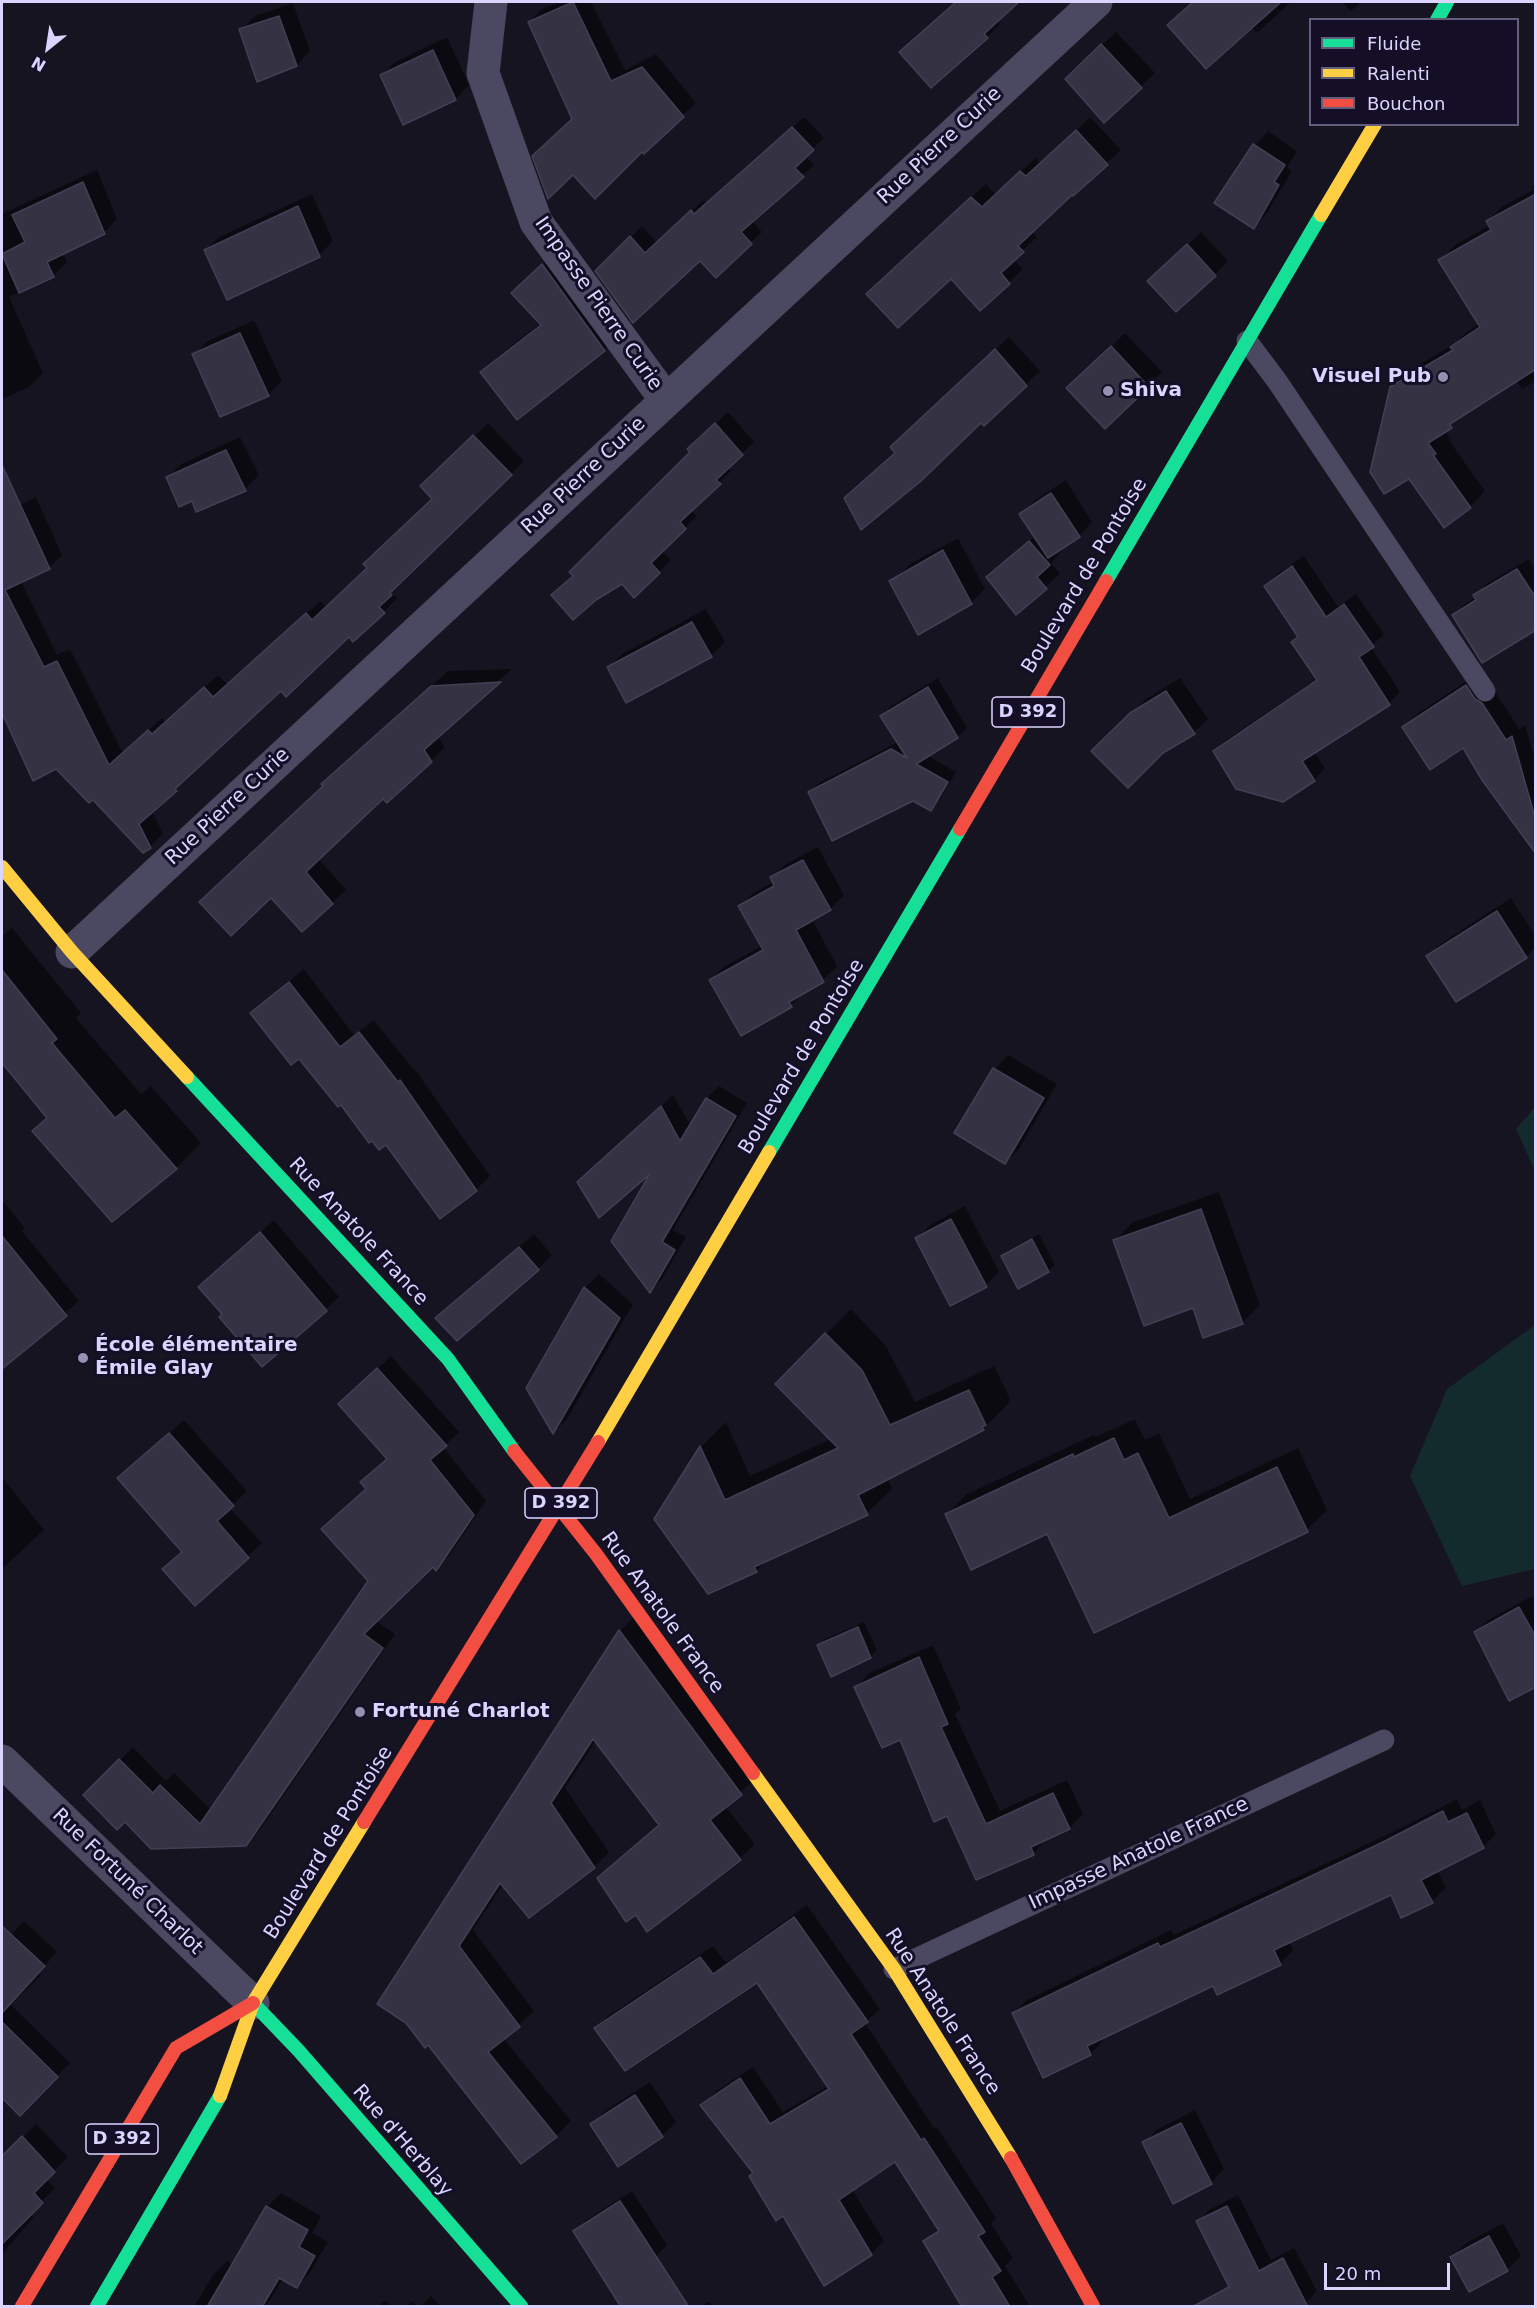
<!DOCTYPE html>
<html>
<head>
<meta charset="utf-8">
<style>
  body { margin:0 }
  #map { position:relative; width:1537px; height:2308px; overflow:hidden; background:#171421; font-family:"DejaVu Sans",sans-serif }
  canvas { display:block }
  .frame { position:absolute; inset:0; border:3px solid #dbd4ff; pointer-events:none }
  .legend { position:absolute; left:1309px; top:18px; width:210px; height:108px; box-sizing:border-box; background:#140f26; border:2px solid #645e7d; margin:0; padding:8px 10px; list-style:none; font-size:18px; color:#dbd4ff }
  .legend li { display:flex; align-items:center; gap:12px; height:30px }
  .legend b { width:30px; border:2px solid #645e7d }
  .north { position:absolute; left:18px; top:18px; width:60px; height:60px; -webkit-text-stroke:4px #140f26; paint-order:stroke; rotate:210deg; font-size:16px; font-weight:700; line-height:24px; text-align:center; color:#dbd4ff }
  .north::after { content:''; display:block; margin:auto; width:21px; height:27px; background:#dbd4ff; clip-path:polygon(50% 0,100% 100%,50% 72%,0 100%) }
  .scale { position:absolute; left:1324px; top:2263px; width:126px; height:27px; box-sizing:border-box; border:3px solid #dbd4ff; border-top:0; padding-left:8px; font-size:18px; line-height:21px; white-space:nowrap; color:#dbd4ff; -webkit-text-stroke:4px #140f26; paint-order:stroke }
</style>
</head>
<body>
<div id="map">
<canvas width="1537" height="2308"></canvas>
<div class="frame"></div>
<ul class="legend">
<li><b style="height:8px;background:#16e098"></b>Fluide</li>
<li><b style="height:8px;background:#ffcf43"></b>Ralenti</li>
<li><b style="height:8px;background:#f24e42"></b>Bouchon</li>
</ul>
<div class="north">N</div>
<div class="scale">20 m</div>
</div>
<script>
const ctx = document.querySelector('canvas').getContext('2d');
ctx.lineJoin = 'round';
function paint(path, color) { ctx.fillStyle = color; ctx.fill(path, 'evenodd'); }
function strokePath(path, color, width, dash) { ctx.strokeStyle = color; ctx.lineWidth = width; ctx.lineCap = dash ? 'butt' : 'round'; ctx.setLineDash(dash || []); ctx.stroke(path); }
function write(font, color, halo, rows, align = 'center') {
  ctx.font = font + ' "DejaVu Sans",sans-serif'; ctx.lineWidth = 6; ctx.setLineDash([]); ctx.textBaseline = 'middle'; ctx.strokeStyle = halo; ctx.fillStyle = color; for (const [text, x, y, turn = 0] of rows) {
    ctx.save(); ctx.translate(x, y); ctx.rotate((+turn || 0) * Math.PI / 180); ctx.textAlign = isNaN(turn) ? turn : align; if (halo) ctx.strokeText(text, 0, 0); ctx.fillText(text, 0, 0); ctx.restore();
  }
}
const green = new Path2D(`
  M1535,1107V1171L1516,1129Z
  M1535,1325V1569L1462,1586L1410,1476L1447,1389Z`);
const shadow = new Path2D(`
  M560,2H591L625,70L656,54L696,103L644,152L573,119L529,22L542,9Z
  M957,2H1017L997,20L1000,24L987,37L914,39Z
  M1194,2H1291L1257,33L1251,26L1182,12Z
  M1342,2H1361L1351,11Z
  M293,3L310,51L297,65L241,30L255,16Z
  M1116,32L1155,73L1104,121L1081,65Z
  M447,37L469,85L456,99L403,123L382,75L395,62Z
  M804,117L824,138L805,156L814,165L752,221L762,232L716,276L700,259L597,271L642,226L657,243L703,200L707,204Z
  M1090,117L1121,150L1031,231L1037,237L1014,259L1023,269L980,309L951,276L882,280L986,184L996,195L1035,158L1041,164Z
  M1268,131L1297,151L1287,168L1292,171L1267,213L1254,227L1255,145Z
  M97,170L117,219L104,233L62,253L67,262L53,276L9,297L43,373L29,387L2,399V214Z
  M1536,183V381L1522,389L1516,380L1466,412L1445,430L1450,438L1448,439L1485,491L1470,507L1444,526L1392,388L1407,372L1454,344L1467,332L1479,324L1440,261L1455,245L1490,225L1487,221L1503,206L1533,190L1531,188Z
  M312,194L333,241L319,255L205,250L219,237Z
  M1201,232L1228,261L1215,275L1163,268Z
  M556,252L618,336L604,350L517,418L482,372L496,358L541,323L527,279Z
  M254,320L282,381L268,395L194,355L208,341Z
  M1125,333L1162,372L1105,427L1082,375Z
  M1009,337L1040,371L984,424L981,421L896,452L906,434Z
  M728,412L754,442L728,467L731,471L691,510L697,516L662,550L671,560L635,595L622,582L565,583L692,452L701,437Z
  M488,423L524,461L402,579L404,581L391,593L397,598L384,612L349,635L281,689L152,811L163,833L150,847L56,767L34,779L2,709V463L19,505L36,497L62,555L49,568L21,581L57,655L70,649L123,753L162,718L166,722L218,675L227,684L320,601L327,608L369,567L434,499L435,473Z
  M240,437L259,475L245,489L192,499L167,478L181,464Z
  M1066,480L1092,522L1079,536L1061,548L1063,550L1051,563L1060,574L1016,613L988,577L1035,536L1021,514L1035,500Z
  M958,538L985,589L971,603L896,578L910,564Z
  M1304,556L1338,607L1356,594L1384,634L1371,647L1400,692L1389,703L1314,752L1325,768L1314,780L1214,751L1226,740L1318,678L1299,636L1266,586L1277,574Z
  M1529,559L1536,570V626L1453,615L1465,604L1476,597L1475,595L1486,584Z
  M706,609L725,642L711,656L608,668L622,654Z
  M512,669L437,736L445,747L431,761L387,801L383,797L318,858L346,890L302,930L271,896L324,785L336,771L448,671Z
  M1479,673L1494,690L1519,729L1525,725L1536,763V851L1463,746L1404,727L1417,714Z
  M938,678L967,728L957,737L927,755L956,772L940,799L930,809L913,799L809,792L819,783L898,742L882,716L891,706Z
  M1180,678L1208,719L1194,732L1162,752L1094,751L1146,699Z
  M818,847L844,895L830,909L812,919L837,966L823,980L804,991L791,1006L711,980L725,966L762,946L740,906L754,892L774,882L772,878L786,864Z
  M1511,898L1536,937V947L1526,957L1428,956L1442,943Z
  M12,928L81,1013L76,1018L141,1094L151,1086L201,1143L176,1168L34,1131L48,1117L2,1061V936Z
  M304,969L354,1035L374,1020L413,1069L414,1068L490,1176L476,1190L387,1143L341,1102L299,1057L252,1013Z
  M1008,1055L1057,1084L1019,1149L1005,1163L956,1133L995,1069Z
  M719,1086L747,1103L673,1230L686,1237L662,1279L650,1291L654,1170H591L673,1095L691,1126L707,1098Z
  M1219,1192L1260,1305L1242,1323L1194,1306L1114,1241L1133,1222Z
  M2,1200L25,1228L22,1231L79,1301L8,1362L2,1353Z
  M965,1206L999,1272L986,1285L917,1239L930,1225Z
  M274,1220L339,1297L262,1365L224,1314L213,1274Z
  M534,1234L552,1255L538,1269L438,1318Z
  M1039,1234L1055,1265L1048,1271L1002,1257L1009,1250Z
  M599,1274L633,1304L567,1419L554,1432L528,1388L585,1288Z
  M851,1309L886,1346L915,1402L994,1366L1010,1399L1008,1404L983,1429L887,1478L892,1489L867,1513L767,1560L756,1571L656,1519L702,1446L726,1422L750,1476L831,1439L777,1384Z
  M391,1356L459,1432L443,1447L486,1501L449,1556L436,1568L433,1565L376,1621L395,1634L259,1831L245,1844L125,1820L85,1795L133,1747L166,1781L174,1773L211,1810L370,1580L367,1488L362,1482L388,1458L352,1392Z
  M1135,1419L1145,1440L1159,1433L1190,1499L1298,1448L1327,1510L1307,1530L1048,1532L947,1514L967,1494L1094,1435L1095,1437Z
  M184,1420L247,1491L230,1508L262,1543L195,1604L183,1551L133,1465Z
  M2,1477L44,1530L2,1569Z
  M1532,1596L1536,1602V1686L1475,1632L1488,1620Z
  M634,1617L755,1779L725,1806L755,1844L740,1858L636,1913L599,1878L660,1824L596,1741L565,1788L609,1852L594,1867L529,1916L503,1884L473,1930L534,2011L503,2038L571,2121L556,2136L429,2043L407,2022L620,1631Z
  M864,1622L877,1650L870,1657L818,1646L825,1639Z
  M933,1645L961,1709L955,1714L1000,1811L1067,1780L1083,1814L1070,1828L1047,1838L1033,1854L948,1814L901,1738L856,1687L870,1673Z
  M1457,1799L1462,1810L1480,1800L1496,1834L1483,1847L1437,1870L1446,1888L1432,1901L1402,1916L1391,1893L1289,1941L1293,1950L1280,1964L1214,1984L1102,2037L1104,2040L1090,2054L1013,2013L1027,2000L1171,1930L1174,1935L1233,1907L1397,1830Z
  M807,1905L880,2009L865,2023L934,2128L937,2127L996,2218L991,2224L1013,2258L1005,2266L1030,2306H964L925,2242L939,2228L896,2160L852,2189L884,2241L871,2254L784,2214L702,2105L715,2092L753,2067L783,2112L828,2086L758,1981L596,2028L608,2016L713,1946L726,1963Z
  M24,1921L57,1952L38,1973L41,1975L11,2005L70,2063L20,2113L2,2096V1944Z
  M650,2082L676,2122L662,2136L618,2165L592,2124L606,2110Z
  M1195,2110L1224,2169L1211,2183L1144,2143L1158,2129Z
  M36,2124L68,2157L46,2179L55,2188L29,2214L34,2217L2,2254V2157Z
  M632,2191L667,2245L656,2257L575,2231L586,2220Z
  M281,2193L321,2216L312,2233L328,2242L310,2273L296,2287L283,2279L266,2306H194L213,2275L227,2261L233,2265L267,2207Z
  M1238,2195L1271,2260L1294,2248L1317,2291L1306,2303L1298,2306L1230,2286L1198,2222L1209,2210Z
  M1503,2223L1521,2256L1507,2270L1452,2257L1466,2243Z
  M431,2296L440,2306H420Z
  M386,2300L391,2306H378Z
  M412,2301L416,2306H406Z
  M709,2301L713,2306H701Z`);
const building = new Path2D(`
  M573,2L611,81L642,67L684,117L644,154L642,152L595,199L573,175L548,199L532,156L572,119L528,22Z
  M956,2H1019L984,34L988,38L931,88L899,52Z
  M1193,2H1281L1206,69L1167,25Z
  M279,16L297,66L257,82L239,29Z
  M1101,44L1142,88L1104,123L1065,79Z
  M433,50L456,100L403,125L380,75Z
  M792,127L814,150L795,168L804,177L741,232L752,244L716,278L700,261L633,323L595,271L630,236L645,253L691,210L694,214Z
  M1076,130L1108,165L1073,196L1072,195L1018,246L1024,252L1001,273L1010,284L980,311L951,279L898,328L866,294L971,197L982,207L1020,171L1026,176Z
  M1253,144L1285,165L1274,182L1279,185L1254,229L1214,203Z
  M83,182L105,234L47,262L54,277L19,293L2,254L25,242L12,215Z
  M1536,194V369L1450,424L1452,428L1428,443L1436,454L1433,455L1471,508L1444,528L1409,479L1384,494L1370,472L1390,387L1453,350L1450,347L1480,327L1438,260L1491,230L1486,221Z
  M298,206L320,257L227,300L204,250Z
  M1187,244L1216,276L1176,312L1147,281Z
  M542,264L605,351L517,420L480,372L541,325L511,293Z
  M240,333L269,396L220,417L192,354Z
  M1111,346L1149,387L1105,429L1066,388Z
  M995,349L1027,386L984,426L981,423L921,481L861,530L844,498L895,453L890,447Z
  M715,423L743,455L716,480L721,484L680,522L686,529L651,563L660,573L634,598L622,584L596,600L573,620L551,595L573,576L569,572L690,452L687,449Z
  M473,435L512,475L390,593L392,595L379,607L385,613L353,642L349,637L286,697L281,691L175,789L177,791L139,824L151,848L143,853L93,800L89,803L56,769L33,781L2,713V465L50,569L5,590L44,667L57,661L109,765L148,730L152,734L204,687L213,697L306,613L312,620L367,568L363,564L432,499L420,486Z
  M226,450L246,491L196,512L192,501L179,507L166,477Z
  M1051,493L1080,537L1048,558L1019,514Z
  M1029,541L1050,565L1037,577L1047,589L1016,615L986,577Z
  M943,550L972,604L918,635L889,581Z
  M1292,566L1326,617L1344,604L1374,647L1359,657L1390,705L1302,761L1315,781L1283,802L1236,789L1213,751L1317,680L1291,642L1298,637L1264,586Z
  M1517,569L1536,598V630L1482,663L1452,615L1476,600L1473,595Z
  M692,622L712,657L626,703L607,667Z
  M501,682L424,750L432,762L387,803L383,799L306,872L333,904L302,932L271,898L231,936L199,902L323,786L321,784L431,686Z
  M1466,685L1475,699L1482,703L1506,740L1512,736L1536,821V854L1482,780L1463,748L1430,770L1402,727Z
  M928,687L958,738L916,764L948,782L931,811L913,801L832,841L808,792L891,749L907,758L880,716Z
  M1166,691L1195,734L1163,753L1128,788L1091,751L1130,713Z
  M803,860L831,910L796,930L824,982L789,1002L792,1007L741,1036L709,980L763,950L738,906L774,886L770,877Z
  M1497,911L1527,958L1456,1002L1426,956Z
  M2,970L57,1039L52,1043L115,1118L125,1110L177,1169L112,1222L32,1131L47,1118L2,1063Z
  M289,982L340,1047L359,1032L398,1082L400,1080L477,1191L440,1219L386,1145L379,1150L372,1141L369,1143L341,1105L338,1107L299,1059L291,1065L250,1013Z
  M993,1068L1044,1098L1005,1164L954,1133Z
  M706,1098L736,1116L662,1242L675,1250L650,1293L611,1241L649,1175L599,1218L577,1182L661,1106L680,1141Z
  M1201,1209L1243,1324L1203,1338L1193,1308L1144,1326L1113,1240Z
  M951,1219L987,1287L950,1306L915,1238Z
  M260,1232L327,1311L262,1367L219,1317L222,1314L198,1287Z
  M2,1236L67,1316L2,1369Z
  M1032,1239L1049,1272L1018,1289L1001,1256Z
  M519,1247L539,1270L457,1341L435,1318Z
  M584,1287L620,1318L553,1434L526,1388Z
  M825,1333L862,1370L890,1425L969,1390L986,1425L982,1427L984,1430L858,1495L868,1515L754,1567L757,1572L708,1594L654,1519L700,1446L725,1500L838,1448L775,1384Z
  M377,1368L447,1446L430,1460L474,1515L436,1571L433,1567L364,1634L383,1648L246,1846L151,1849L125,1822L117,1830L83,1795L119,1759L153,1793L160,1785L200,1824L368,1581L321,1529L366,1489L360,1482L387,1459L338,1404Z
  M169,1433L234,1506L217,1521L249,1558L195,1606L162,1569L182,1552L117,1478Z
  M1114,1438L1124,1460L1138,1453L1169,1518L1277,1467L1308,1532L1094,1633L1047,1534L971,1570L945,1514L1073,1454L1074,1457Z
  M1519,1607L1536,1637V1687L1509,1701L1474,1632Z
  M858,1627L871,1658L831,1677L817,1645Z
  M619,1630L742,1795L710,1820L741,1860L647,1932L636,1915L626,1922L597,1878L659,1825L593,1739L551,1803L595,1868L529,1918L500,1883L459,1946L520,2027L488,2052L557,2137L521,2164L428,2045L425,2048L406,2023L377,2004Z
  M919,1657L948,1724L941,1727L986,1824L1053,1793L1070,1829L1031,1847L1034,1855L976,1880L947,1816L934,1822L900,1740L882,1748L854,1687Z
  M1443,1811L1448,1822L1467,1813L1484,1848L1421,1880L1433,1903L1401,1918L1391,1895L1274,1950L1281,1965L1217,1995L1213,1986L1087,2046L1091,2055L1043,2078L1012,2013L1158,1943L1160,1947L1218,1920L1381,1843Z
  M794,1917L868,2022L851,2034L921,2140L924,2138L985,2232L978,2236L1001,2271L992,2277L1010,2307H962L923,2241L939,2231L895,2162L839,2200L872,2255L824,2286L783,2216L776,2221L749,2176L753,2173L700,2105L740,2078L770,2124L829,2089L757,1983L625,2071L594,2028L700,1957L713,1974Z
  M2,1926L45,1966L2,2013Z
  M2,2022L58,2077L20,2116L2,2098Z
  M635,2095L663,2137L618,2167L590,2124Z
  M1181,2123L1212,2184L1173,2204L1142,2142Z
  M22,2136L55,2172L34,2193L43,2203L2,2244V2156Z
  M620,2201L689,2307H621L573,2231Z
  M266,2206L308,2230L299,2247L315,2256L297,2288L279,2278L262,2307H207Z
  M1227,2206L1259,2271L1283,2258L1308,2307H1192L1229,2287L1196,2221Z
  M1489,2236L1508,2271L1469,2292L1450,2257Z`);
const lane = new Path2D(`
  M1247,341L1277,381L1485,691
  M894,1969L1384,1740`);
const street = new Path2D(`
  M491,2L483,73L536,222L666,400
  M72,952L1096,2
  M2,1761L253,2003`);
const fast = new Path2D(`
  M1437,20L1447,2
  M1106,581L1321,215
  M187,1077L448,1359L514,1451
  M769,1152L960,829
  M253,2003L299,2051L521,2306
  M97,2306L220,2096`);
const slow = new Path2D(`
  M1321,215L1375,124
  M2,867L72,952L187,1077
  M598,1442L769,1152
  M753,1773L894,1969L1011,2158
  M220,2096L253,2003L364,1822`);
const jam = new Path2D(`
  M960,829L1106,581
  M514,1451L596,1554L753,1773
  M364,1822L598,1442
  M1011,2158L1093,2306
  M22,2306L176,2048L253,2003`);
const markers = [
  [1443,377,6,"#9691b1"],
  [1108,391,6,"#9691b1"],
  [83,1358,6,"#9691b1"],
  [360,1712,6,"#9691b1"]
];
const shields = [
  [1028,712,72],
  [561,1503,72],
  [122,2139,72]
];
const shieldNames = [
  ["D 392",1028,712],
  ["D 392",561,1503],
  ["D 392",122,2139]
];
const streetNames = [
  ["Rue Pierre Curie",940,146,-43],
  ["Impasse Pierre Curie",598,304,55],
  ["Rue Pierre Curie",584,476,-43],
  ["Boulevard de Pontoise",1085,576,-59],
  ["Rue Pierre Curie",228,807,-43],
  ["Boulevard de Pontoise",802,1057,-59],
  ["Rue Anatole France",358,1232,47],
  ["Rue Anatole France",662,1613,54],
  ["Boulevard de Pontoise",329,1843,-58],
  ["Impasse Anatole France",1139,1854,-25],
  ["Rue Fortuné Charlot",127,1882,44],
  ["Rue Anatole France",942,2012,57],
  ["Rue d'Herblay",402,2141,49]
];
const poiNames = [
  ["Visuel Pub",1431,377,"right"],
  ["Shiva",1120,391],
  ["École élémentaire",95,1346],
  ["Émile Glay",95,1369],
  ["Fortuné Charlot",372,1712]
];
paint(green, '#132b2d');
paint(shadow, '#0007');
paint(building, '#353243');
strokePath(building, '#443f54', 1.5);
strokePath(lane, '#4b4961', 21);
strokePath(street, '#4b4961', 33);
strokePath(fast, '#16e098', 14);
strokePath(slow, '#ffcf43', 14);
strokePath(jam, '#f24e42', 14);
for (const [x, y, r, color] of markers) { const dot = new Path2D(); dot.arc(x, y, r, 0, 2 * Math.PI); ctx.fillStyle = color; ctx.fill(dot); strokePath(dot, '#140f26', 2); }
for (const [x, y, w] of shields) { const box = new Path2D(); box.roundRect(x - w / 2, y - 15, w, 30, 4.5); ctx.fillStyle = '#140f26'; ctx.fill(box); strokePath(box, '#dbd4ff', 1.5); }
write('bold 18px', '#dbd4ff', null, shieldNames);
write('20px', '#dbd4ff', '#140f26', streetNames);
write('bold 20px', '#dbd4ff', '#140f26', poiNames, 'left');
</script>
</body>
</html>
